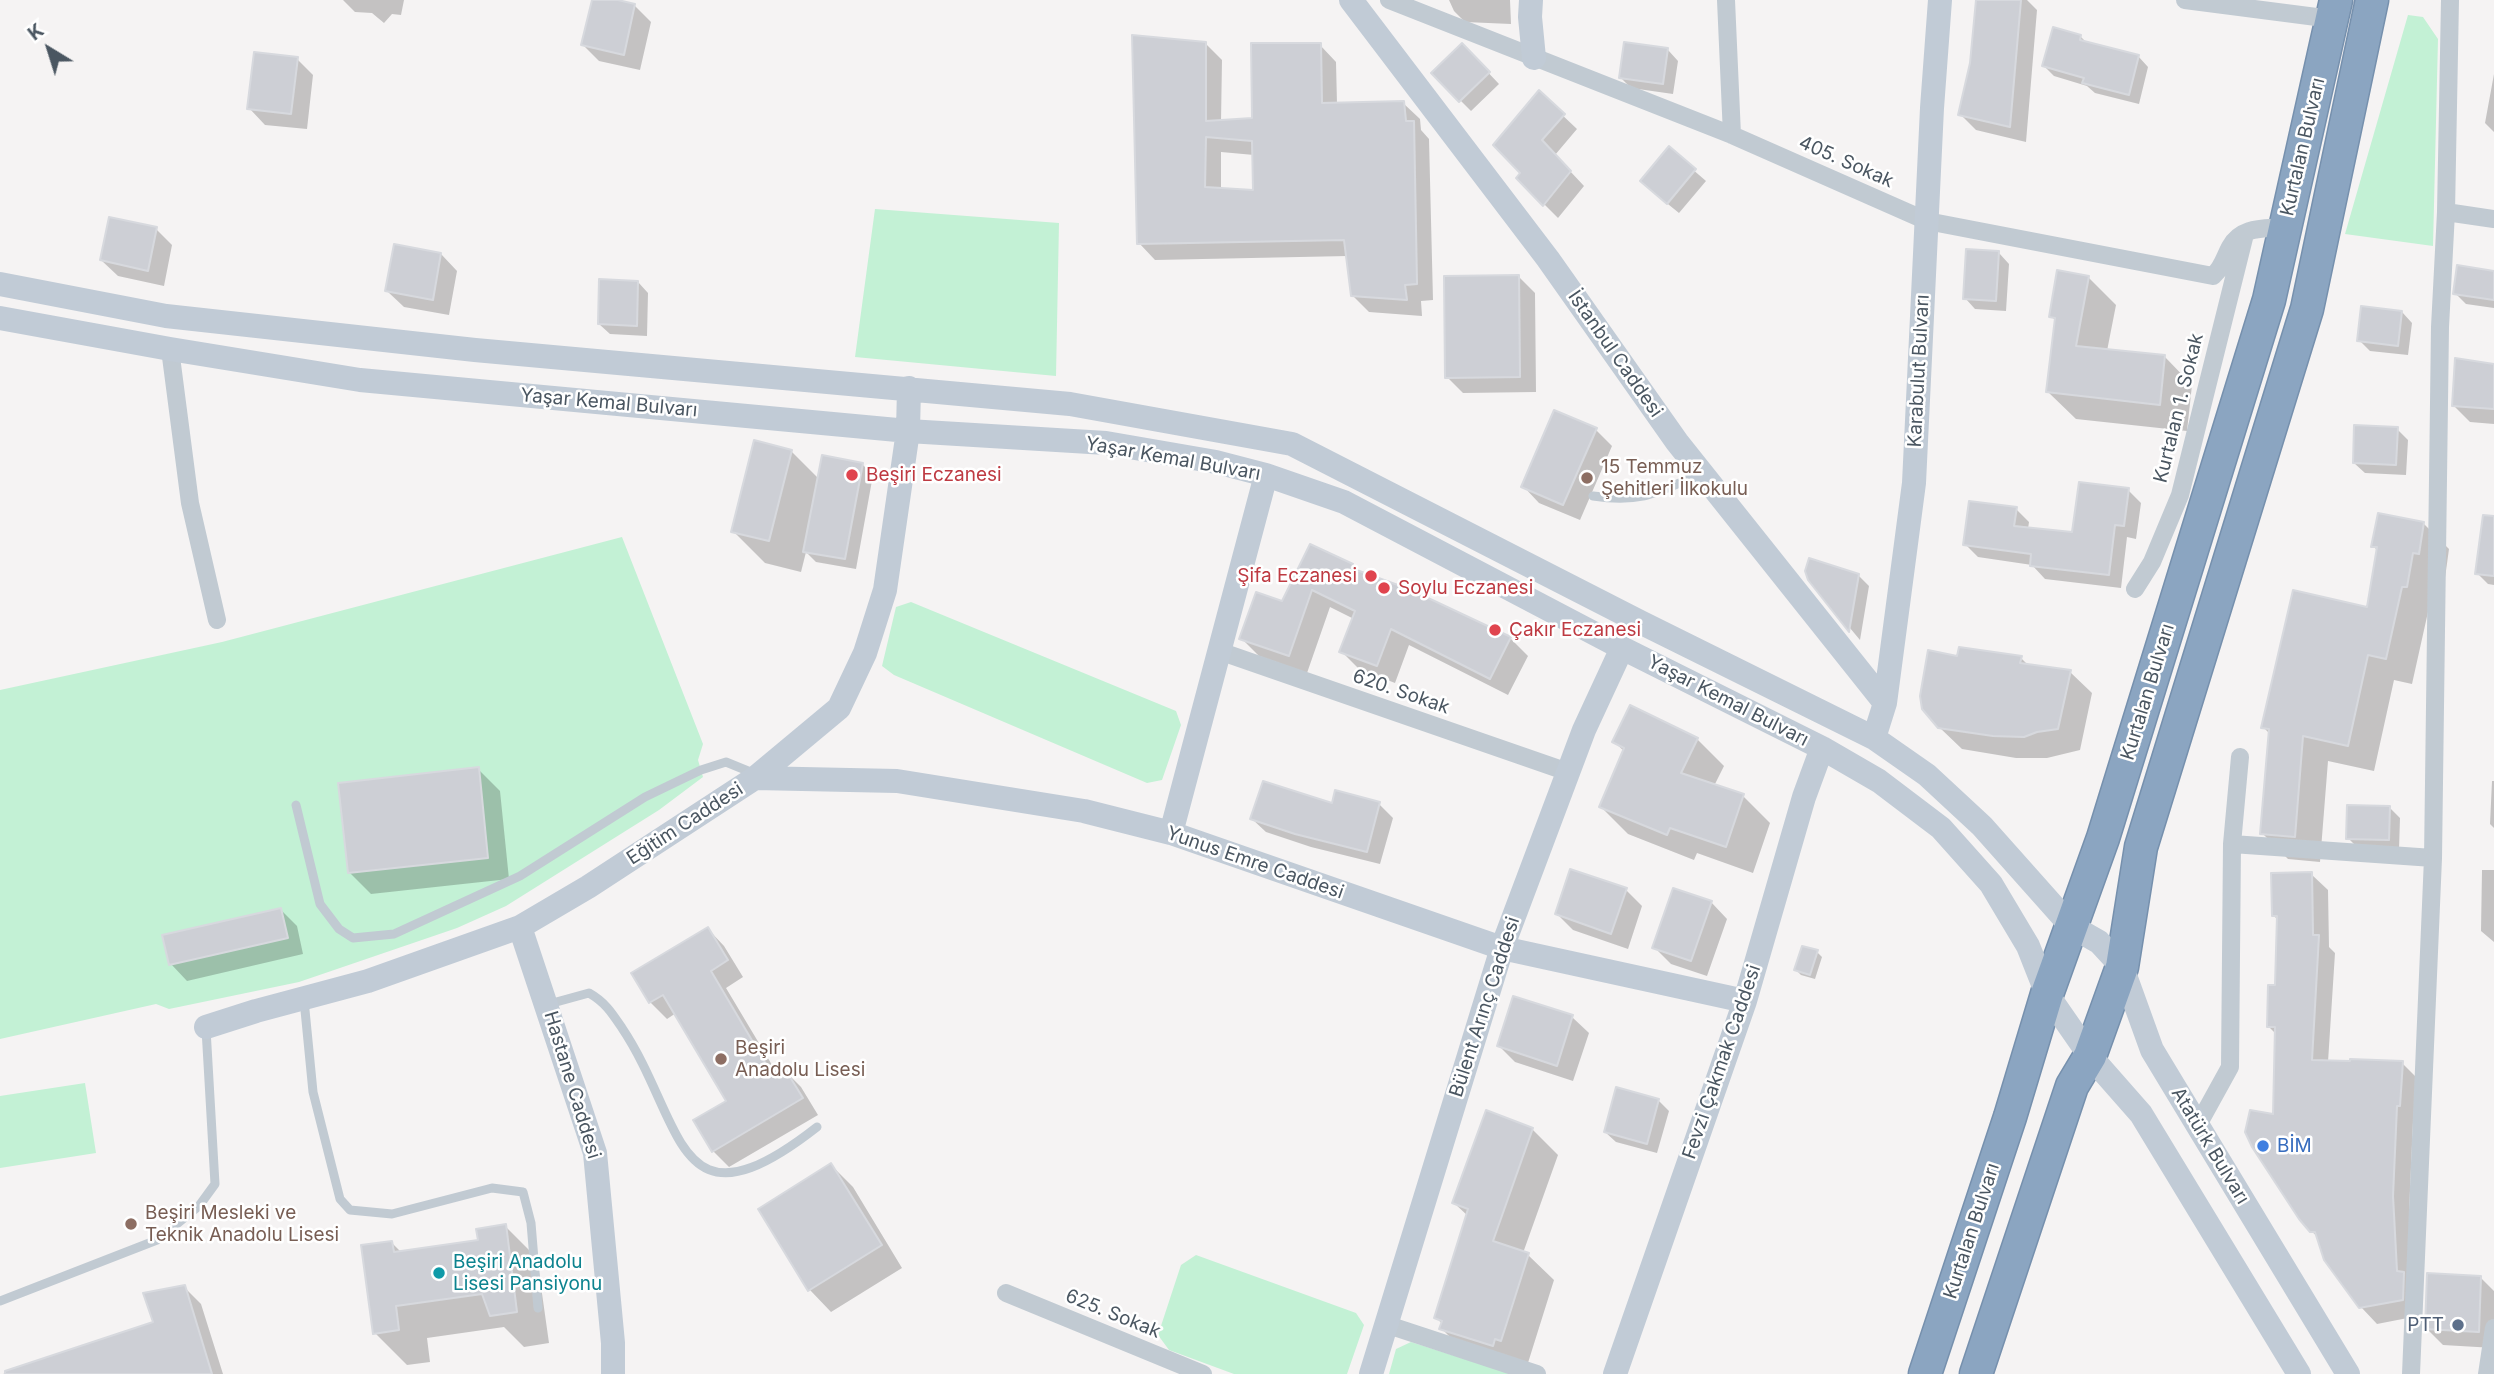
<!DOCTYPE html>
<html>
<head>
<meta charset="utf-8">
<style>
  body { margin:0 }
  #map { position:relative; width:2494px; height:1374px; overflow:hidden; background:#f5f3f3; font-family:Inter,sans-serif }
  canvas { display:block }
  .north { position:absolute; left:14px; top:14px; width:70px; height:70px; -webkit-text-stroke:5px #fff; paint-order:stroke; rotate:322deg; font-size:19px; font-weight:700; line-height:28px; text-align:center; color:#4a5661 }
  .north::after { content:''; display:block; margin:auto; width:24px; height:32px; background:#4a5661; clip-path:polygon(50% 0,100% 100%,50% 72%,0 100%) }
</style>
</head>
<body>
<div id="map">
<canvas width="2494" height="1374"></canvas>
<div class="north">K</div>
</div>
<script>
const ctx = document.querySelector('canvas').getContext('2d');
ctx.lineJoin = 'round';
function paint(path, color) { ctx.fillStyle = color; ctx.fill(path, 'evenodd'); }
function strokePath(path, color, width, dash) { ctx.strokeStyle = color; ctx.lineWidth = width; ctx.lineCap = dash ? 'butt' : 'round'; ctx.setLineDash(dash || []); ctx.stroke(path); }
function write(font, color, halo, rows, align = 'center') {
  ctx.font = font + ' Inter,sans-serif'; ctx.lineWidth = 5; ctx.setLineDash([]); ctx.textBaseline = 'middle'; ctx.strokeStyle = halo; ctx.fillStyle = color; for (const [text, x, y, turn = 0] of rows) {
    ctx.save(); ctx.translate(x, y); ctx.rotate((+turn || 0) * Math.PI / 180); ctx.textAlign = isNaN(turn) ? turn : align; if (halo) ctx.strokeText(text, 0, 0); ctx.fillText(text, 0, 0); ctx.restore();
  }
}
const green = new Path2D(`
  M2408,15L2423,17L2438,39L2433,246L2345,234Z
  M875,209L1059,223L1056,376L855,357Z
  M622,537L703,744L698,760L703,777L659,810L506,906L457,928L299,982L169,1009L156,1004L0,1039V690L222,642Z
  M911,602L1176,711L1181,725L1162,780L1147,783L894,675L882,666L896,607Z
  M85,1083L96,1153L0,1168V1096Z
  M1196,1255L1356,1313L1364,1325L1347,1374H1234L1169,1350L1158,1335L1181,1265Z
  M1411,1342L1512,1374H1389L1396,1349Z`);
const shadow = new Path2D(`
  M343,0H404L401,15L392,14L384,23L372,13L355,12Z
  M593,0H610L634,5L651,22L640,70L599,61L583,45Z
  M1449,0H1510L1511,24L1465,22L1454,11Z
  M1977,0H2027L2037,10L2026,142L1976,130L1960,114L1972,63Z
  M2080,36L2088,44L2138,56L2148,67L2139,104L2095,93L2087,86L2054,76L2044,66Z
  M1205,43L1222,60L1221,122L1254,120L1320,45L1336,62L1337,104L1403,103L1420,119L1421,130L1429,139L1433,300L1421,301L1422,316L1369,312L1352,295L1348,256L1155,260L1139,243ZM1221,152L1254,155L1255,192L1221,190Z
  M1462,45L1499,84L1471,111L1433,73Z
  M1668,50L1678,61L1673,94L1631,88L1620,77Z
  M297,59L313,75L307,129L265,125L249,108Z
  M2494,74V132L2485,123Z
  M1539,93L1577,129L1555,155L1584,186L1558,218L1518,178L1523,173Z
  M1669,149L1706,181L1679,213L1653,192Z
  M156,229L172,245L164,286L118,276L101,260Z
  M1999,253L2009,264L2006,311L1975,309L1965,298Z
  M441,254L457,271L449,315L404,307L387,291Z
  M2494,273V308L2466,304L2455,293Z
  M1519,277L1535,293L1536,392L1463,393L1447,377Z
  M2088,277L2116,305L2107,351L2165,357L2192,385L2187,431L2076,419L2048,392L2056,321L2051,316Z
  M638,282L648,293L647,336L610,334L599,324Z
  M2402,312L2412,323L2408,355L2370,351L2359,340Z
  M2494,366V424L2470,422L2453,405Z
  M2397,429L2408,440L2406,475L2365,473L2354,463Z
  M1596,430L1612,446L1580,520L1539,503L1523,486Z
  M791,451L819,479L862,464L873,475L856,569L816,562L806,552L801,572L765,563L733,531Z
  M2128,490L2141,503L2136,539L2127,537L2121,588L2045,579L2032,565L1978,557L1965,544L2016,509L2029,522L2028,529L2073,534Z
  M2424,524L2449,549L2445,578L2428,612L2412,684L2394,680L2374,771L2328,761L2320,862L2288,859L2262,833L2270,734L2263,727L2368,609L2378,551L2373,546Z
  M2494,540V585L2488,584L2477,573Z
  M1352,566L1358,572L1510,638L1528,656L1508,695L1409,645L1395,683L1359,669L1341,651L1354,619L1330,607L1307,673L1259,656L1241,638L1283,603Z
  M1858,575L1869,586L1860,640L1809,579Z
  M2021,658L2029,666L2070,672L2092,693L2080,750L2047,758H2016L1962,749L1939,727L1958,659Z
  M1697,739L1724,766L1714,786L1743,796L1770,823L1753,873L1697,853L1694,860L1628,834L1601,807L1624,751L1614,742Z
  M478,769L500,791L509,879L371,894L349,872Z
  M2492,781H2494V828L2490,824Z
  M1379,804L1393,818L1380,864L1311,847L1266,832L1252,819L1333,806Z
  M2389,807L2400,818L2399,850L2359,849L2348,838Z
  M2482,870H2494V942L2481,931Z
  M2311,874L2328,890L2329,947L2335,953L2328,1062L2402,1063L2418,1079L2416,1122H2413L2409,1214L2412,1283L2418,1316L2377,1324L2361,1307L2319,1238L2311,1231L2274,1116L2276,1034L2268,1026L2277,987L2279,921L2273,915Z
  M1626,890L1642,906L1628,949L1573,930L1557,914Z
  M1711,902L1727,919L1707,976L1671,964L1654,947Z
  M281,910L297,926L303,954L187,981L171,964Z
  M708,929L724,946L743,977L726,988L778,1075L785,1071L801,1087L818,1115L729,1167L713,1151L729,1101L676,1013L667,1019L650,1002Z
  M1817,952L1822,957L1815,979L1801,975L1796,970Z
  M1572,1017L1589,1033L1573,1081L1515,1062L1499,1046Z
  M1658,1100L1669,1111L1657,1153L1616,1142L1605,1132Z
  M1532,1129L1558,1155L1523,1253L1528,1255L1554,1280L1527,1366L1467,1354L1441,1328L1442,1324L1436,1317L1468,1216L1454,1203Z
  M831,1165L853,1187L902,1268L831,1312L810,1290L760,1210Z
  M505,1226L537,1258L549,1343L524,1347L504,1327L427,1338L430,1362L407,1365L375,1333L391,1242L402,1253L480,1242Z
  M2481,1278L2494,1291V1348L2443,1345L2427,1329Z
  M184,1287L201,1304L223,1374H3L155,1323Z`);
const building = new Path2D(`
  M592,0H618L635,4L624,55L581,45Z
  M1976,0H2021L2010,127L1958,115L1970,63Z
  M2053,27L2081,35L2080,40L2139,55L2129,95L2082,83L2084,78L2042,66Z
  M1132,35L1206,42V121L1252,118L1251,43H1321L1322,103L1404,101L1406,121H1414L1417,284L1405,285L1407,300L1351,296L1344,240L1137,244ZM1206,137L1252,141L1253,190L1205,187Z
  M1624,42L1668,48L1663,84L1619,78Z
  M1462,43L1490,72L1459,102L1431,73Z
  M254,52L298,57L291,114L247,109Z
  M1539,90L1565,114L1542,140L1571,171L1543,206L1516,178L1520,173L1493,145Z
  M1669,146L1696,169L1667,204L1640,181Z
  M109,217L157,227L148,271L100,260Z
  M394,244L441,253L433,300L385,291Z
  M1966,249L1999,251L1996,301L1963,299Z
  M2457,265L2494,271V300L2453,294Z
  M2057,270L2089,276L2076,346L2165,355L2160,405L2046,392L2055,318L2049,317Z
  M1519,275L1520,377L1445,378L1444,276Z
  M599,279L638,281L637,326L598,324Z
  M2361,306L2402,311L2398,346L2357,341Z
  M2455,358L2494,364V409L2452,406Z
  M1554,410L1597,428L1563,505L1521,487Z
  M2354,425L2398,427L2396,465L2353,463Z
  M754,440L792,450L769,541L731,532Z
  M822,455L863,463L845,559L803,552Z
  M2079,482L2129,488L2124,526L2115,525L2109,575L2030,566L2031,554L1963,545L1969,501L2017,507L2014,526L2072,532Z
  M2378,513L2424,522L2419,554L2413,553L2407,587H2402L2386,659L2368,655L2348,746L2303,736L2295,837L2260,834L2269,729L2261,728L2293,590L2367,607L2377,547H2371Z
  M2483,515L2494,516V576L2475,574Z
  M1310,544L1353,564L1351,568L1409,589L1511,637L1490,679L1391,629L1377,666L1339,652L1355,611L1312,590L1289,656L1239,639L1256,592L1282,601Z
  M1809,558L1859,574L1849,632L1808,580L1805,571Z
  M1959,647L2022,656L2020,663L2071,670L2058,729L2037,732L2024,737L1993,736L1938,728L1922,709L1920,696L1928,650L1957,656Z
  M1630,705L1698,738L1681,773L1744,794L1726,847L1670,828L1667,835L1599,807L1624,748L1612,742Z
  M479,767L488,858L348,873L338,783Z
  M1263,781L1332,803L1335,790L1380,802L1367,852L1295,834L1250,819Z
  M2347,805L2390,806L2389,840L2346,839Z
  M1570,869L1627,888L1611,934L1555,914Z
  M2312,872L2313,935H2319L2312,1060L2350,1061V1059L2403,1061L2400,1106H2397L2393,1196L2397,1271L2404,1272L2403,1300L2359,1308L2324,1260L2315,1232H2310L2299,1219L2252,1147L2245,1132L2250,1110L2273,1114L2275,1027H2267L2268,985H2275L2277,916H2272L2271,873Z
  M1673,888L1712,901L1691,961L1652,948Z
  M281,908L288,938L169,965L162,935Z
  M708,927L728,960L711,971L773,1076L785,1069L803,1098L712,1152L693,1120L726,1101L663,995L649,1003L631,973Z
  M1802,946L1818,950L1810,975L1794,970Z
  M1513,996L1573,1015L1557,1066L1497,1046Z
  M1616,1087L1659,1099L1647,1144L1604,1132Z
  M1486,1110L1533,1128L1493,1241L1529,1253L1501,1341L1495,1339L1493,1346L1439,1329L1442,1321L1434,1318L1468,1209L1452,1203Z
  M831,1163L882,1245L808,1291L758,1209Z
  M506,1224L517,1312L490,1316L482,1294L396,1306L399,1330L373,1334L361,1245L392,1241L394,1252L478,1240L476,1229Z
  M2427,1273L2481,1276L2479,1332L2425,1329Z
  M185,1285L212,1374H5V1371L153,1322L143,1293Z`);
const lane = new Path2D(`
  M1593,496C1641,503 1657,493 1700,474
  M296,805L320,904L339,929L353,938L394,934L520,876L645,797L701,770L726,762L748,771L754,777
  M304,1000L313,1092L340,1199L350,1210L392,1214L492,1188L523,1192L531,1223L538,1308
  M549,1004L589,993C605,1002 612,1013 622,1028C685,1122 674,1239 817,1127
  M0,1301L157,1240L199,1206L215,1184L206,1029`);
const street = new Path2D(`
  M1389,0L1732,135L1927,221L2213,276C2223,267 2224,258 2230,247C2241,226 2264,229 2284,227
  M1726,0L1732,135
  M2185,0L2332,19
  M2446,212L2494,219
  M170,349L190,503L217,620
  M2135,589L2152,562L2180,495L2245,234
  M1219,651L1568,772
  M2232,844L2433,858
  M2198,1125L2230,1067L2232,844L2240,757
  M1006,1293L1203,1374
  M1388,1325L1537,1374
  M2411,1374L2433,858L2440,327L2446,212L2450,0
  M2487,1374L2494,1328`);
const secondary = new Path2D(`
  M1351,0L1548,259L1677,442L1885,703
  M1531,0L1530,17L1534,58
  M0,284L166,316L475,350L1070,404L1292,444L1640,622L1874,738L1927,775L1982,826L2071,926L2099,942L2122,967L2152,1050L2348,1374
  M0,318L170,349L360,380L908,431L1106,443L1216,462L1266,475L1344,502L1622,648L1822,748L1879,781L1941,828L1991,884L2028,946L2047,994L2090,1056L2141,1114L2299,1374
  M1874,738L1885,703L1914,483L1932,108L1940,0
  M755,778L897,781L1084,811L1171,833L1502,948L1745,1001
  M1171,833L1266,475
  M520,927L595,1153L613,1343V1374
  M206,1027L256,1011L368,981L520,927L588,887L755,778L839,708L865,653L885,590L908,431L909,388
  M1371,1374L1502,948L1584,730L1622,648
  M1615,1374L1745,1001L1804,797L1822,748`);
const highway = new Path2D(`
  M1925,1374L2010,1117L2047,994L2103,838L2269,300L2336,0
  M1976,1374L2072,1086L2090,1056L2122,967L2141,847L2307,309L2372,0`);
const markers = [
  [852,475,7,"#e0444e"],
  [1587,478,7,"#8d6e63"],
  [1371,576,7,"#e0444e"],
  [1384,588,7,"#e0444e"],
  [1495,630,7,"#e0444e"],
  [721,1059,7,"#8d6e63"],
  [2263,1146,7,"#3f7fe0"],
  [131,1224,7,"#8d6e63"],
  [439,1273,7,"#0f9aa8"],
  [2458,1325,7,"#5c6f8a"]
];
const streetNames = [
  ["Kurtalan Bulvarı",2303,147,-77],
  ["405. Sokak",1846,162,24],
  ["İstanbul Caddesi",1615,354,55],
  ["Karabulut Bulvarı",1919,371,-87],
  ["Yaşar Kemal Bulvarı",609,403,5],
  ["Kurtalan 1. Sokak",2179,408,-76],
  ["Yaşar Kemal Bulvarı",1173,459,10],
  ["620. Sokak",1401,692,19],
  ["Kurtalan Bulvarı",2148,692,-73],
  ["Yaşar Kemal Bulvarı",1728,701,27],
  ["Eğitim Caddesi",685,824,-33],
  ["Yunus Emre Caddesi",1255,863,19],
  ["Bülent Arınç Caddesi",1485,1007,-72],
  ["Fevzi Çakmak Caddesi",1722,1062,-71],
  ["Hastane Caddesi",572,1085,73],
  ["Atatürk Bulvarı",2210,1146,59],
  ["Kurtalan Bulvarı",1972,1231,-72],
  ["625. Sokak",1113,1314,22]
];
const educationNames = [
  ["15 Temmuz",1601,467],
  ["Şehitleri İlkokulu",1601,489],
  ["Beşiri",735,1048],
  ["Anadolu Lisesi",735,1070],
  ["Beşiri Mesleki ve",145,1213],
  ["Teknik Anadolu Lisesi",145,1235]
];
const healthNames = [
  ["Beşiri Eczanesi",866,475],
  ["Şifa Eczanesi",1357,576,"right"],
  ["Soylu Eczanesi",1398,588],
  ["Çakır Eczanesi",1509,630]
];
const shopNames = [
  ["BİM",2277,1146]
];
const cultureNames = [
  ["Beşiri Anadolu",453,1262],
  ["Lisesi Pansiyonu",453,1284]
];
const serviceNames = [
  ["PTT",2444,1325]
];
paint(green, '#c3f1d5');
paint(shadow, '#0003');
paint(building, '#cdcfd5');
strokePath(building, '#d7d9de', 2);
strokePath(highway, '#7690ad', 35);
strokePath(lane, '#c1cad2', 9);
strokePath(street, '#c1cad2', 18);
strokePath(secondary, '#c1cbd6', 24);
strokePath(highway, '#8ba5c1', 32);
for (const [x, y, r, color] of markers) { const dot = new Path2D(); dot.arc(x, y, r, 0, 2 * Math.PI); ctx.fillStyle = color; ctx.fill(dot); strokePath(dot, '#fff', 2.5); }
write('19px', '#4a5661', '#fff', streetNames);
write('19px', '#785e54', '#fff', educationNames, 'left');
write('19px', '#be3a42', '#fff', healthNames, 'left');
write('19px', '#366cbe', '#fff', shopNames, 'left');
write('19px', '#0d838f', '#fff', cultureNames, 'left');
write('19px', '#4e5e75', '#fff', serviceNames, 'right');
</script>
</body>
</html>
